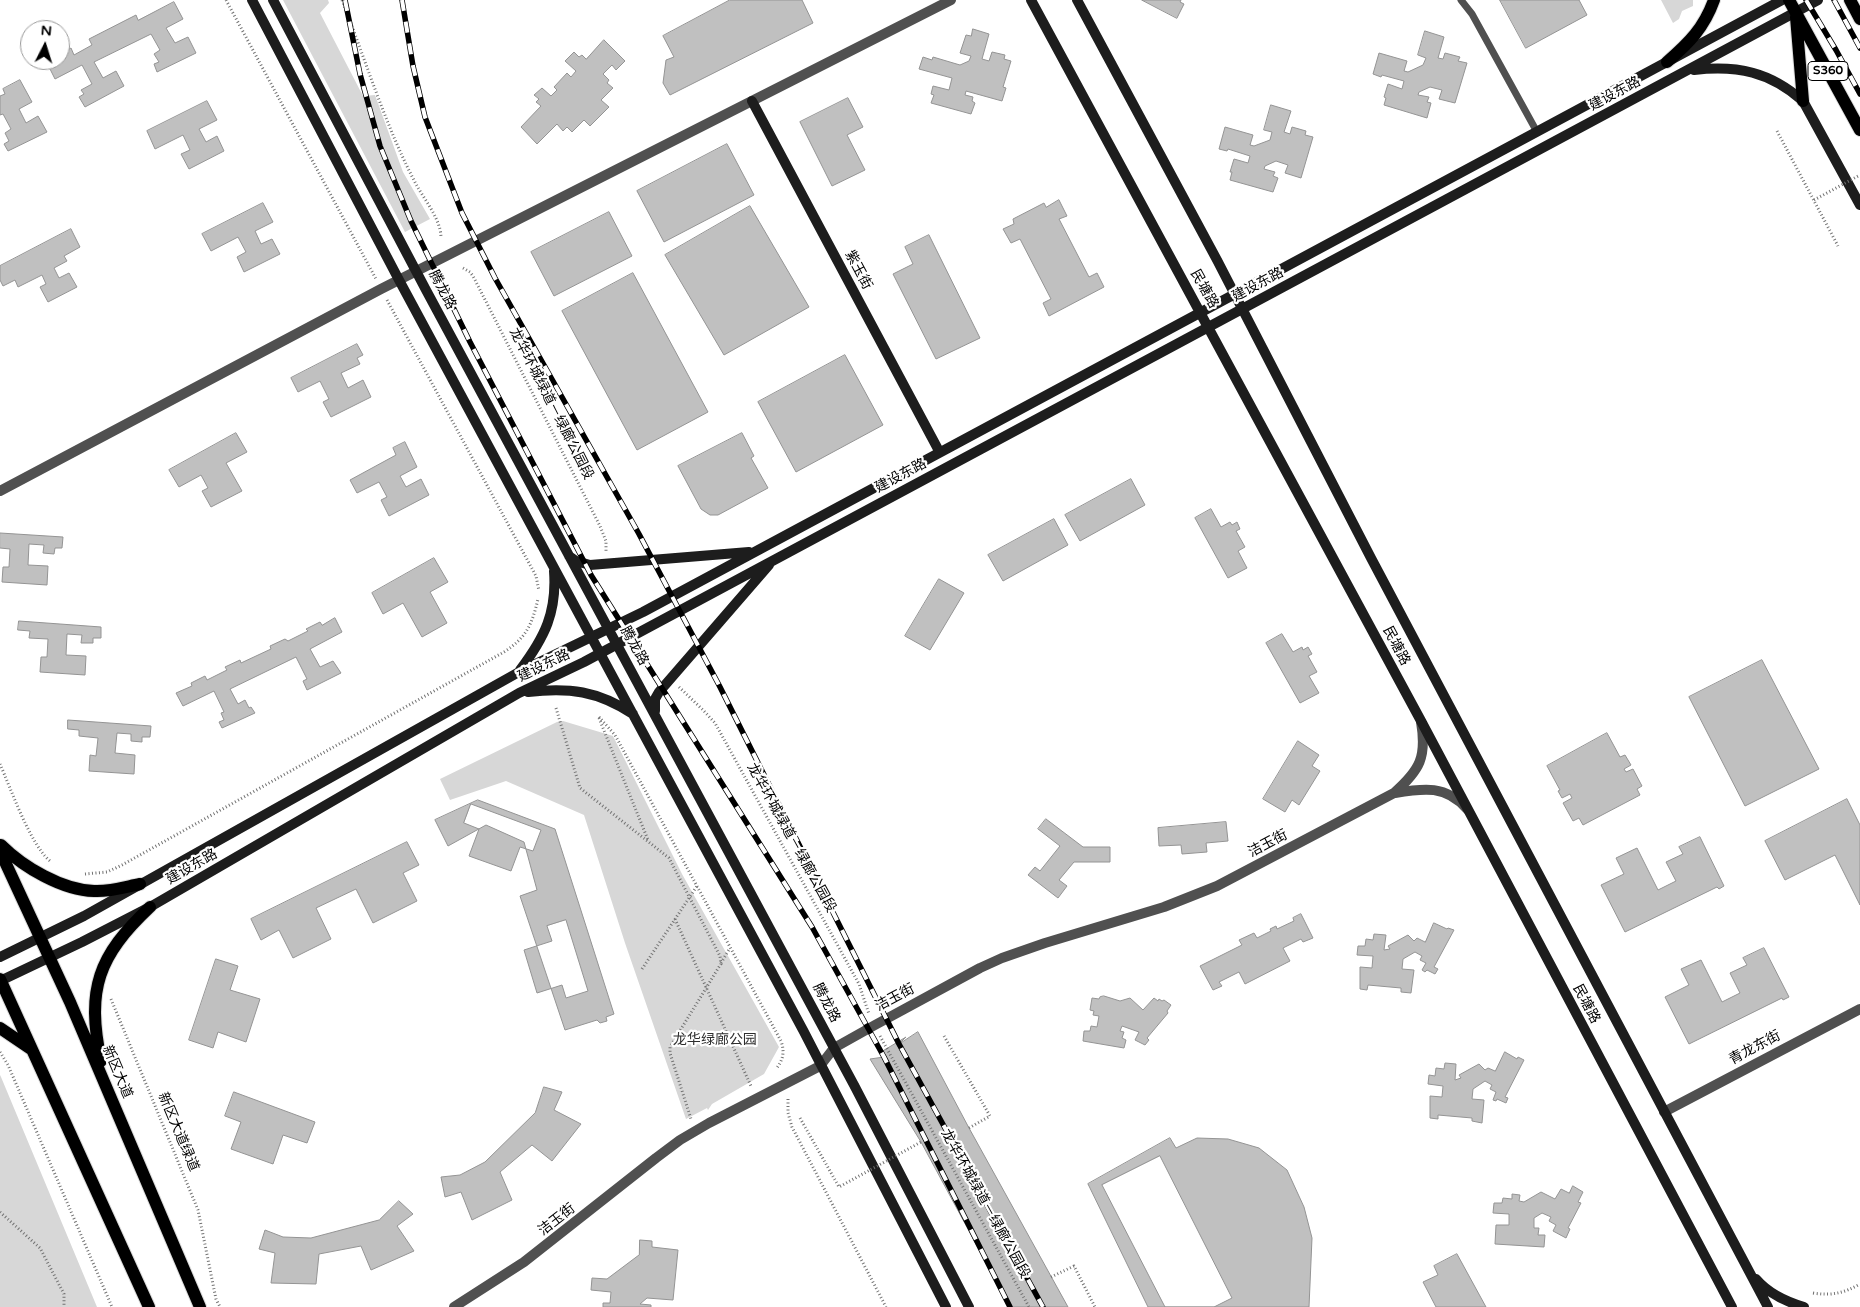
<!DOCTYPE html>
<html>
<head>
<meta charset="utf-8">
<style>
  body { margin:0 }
  #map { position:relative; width:1860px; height:1307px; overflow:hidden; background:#fff; font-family:"Varela Round",sans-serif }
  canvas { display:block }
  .north { position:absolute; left:20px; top:20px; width:50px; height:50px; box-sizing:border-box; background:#fff; border:1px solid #999; border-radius:50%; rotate:5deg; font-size:14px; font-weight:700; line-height:20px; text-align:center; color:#000 }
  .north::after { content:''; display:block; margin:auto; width:18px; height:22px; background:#000; clip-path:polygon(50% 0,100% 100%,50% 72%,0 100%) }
</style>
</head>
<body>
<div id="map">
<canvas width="1860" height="1307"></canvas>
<div class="north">N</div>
</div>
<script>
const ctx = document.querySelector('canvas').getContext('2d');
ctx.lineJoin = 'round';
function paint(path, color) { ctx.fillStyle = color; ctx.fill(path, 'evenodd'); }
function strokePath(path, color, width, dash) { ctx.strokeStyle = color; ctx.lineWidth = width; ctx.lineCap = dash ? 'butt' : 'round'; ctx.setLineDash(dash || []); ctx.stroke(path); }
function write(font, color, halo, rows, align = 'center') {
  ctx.font = font + ' "Varela Round","Noto Sans SC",sans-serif'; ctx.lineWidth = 4.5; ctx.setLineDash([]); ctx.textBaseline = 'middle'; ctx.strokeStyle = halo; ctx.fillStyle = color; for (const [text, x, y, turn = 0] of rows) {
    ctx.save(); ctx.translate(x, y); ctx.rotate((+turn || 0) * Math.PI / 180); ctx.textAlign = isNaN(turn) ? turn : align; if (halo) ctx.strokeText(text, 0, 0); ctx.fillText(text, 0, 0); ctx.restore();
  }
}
const green = new Path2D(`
  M283,0H328L329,3L320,13L363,96L375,95L403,172L430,219L405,232Z
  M1661,0H1693V6L1682,11L1679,19L1673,23Z
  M563,721L613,736L682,874L779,1047L764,1074L712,1104L708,1110L707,1108L686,1119L625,943L584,815L506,781L450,800L440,779L557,722Z
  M0,1075L1,1077L97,1307H0Z`);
const building = new Path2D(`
  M730,0H802L813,23L670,95L663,83L666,60L674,57L663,36Z
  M1142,0H1181L1180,2L1184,4L1177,18Z
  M1500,0H1579L1587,15L1526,48Z
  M174,2L183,19L166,28L175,43L188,37L196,53L157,72L154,64L159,62L154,54L160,50L151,34L94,62L103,78L116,71L124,86L85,107L79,97L84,94L81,90L92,84L82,65L55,79L46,61L60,60V54L71,48L74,55L92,45L89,39L136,15L138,20Z
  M973,29L989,34L982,59L989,61L992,52L1005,55L1004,59L1011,61L1003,87L1006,88L1002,101L966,91L965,95L973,97L972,101L975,103L971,114L931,103L934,95L931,94L933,86L949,90L952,78L919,69L923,57L932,60L933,57L960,65L969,61L971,56L960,53L966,35L971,36Z
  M1425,31L1444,37L1438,58L1443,59L1445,53L1460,57L1458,61L1467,63L1455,103L1439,99L1442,90L1430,87L1419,92L1418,95L1429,97L1427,102L1431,103L1427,118L1384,105L1386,98L1384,97L1388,84L1402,89L1404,81L1382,75L1381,77L1373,74L1379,53L1407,61L1404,71L1408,72L1423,65L1426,58L1418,55Z
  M604,40L625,61L616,70L612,65L603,74L609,80L607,83L613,88L601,100L609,107L590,126L584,120L572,132L567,127L563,131L557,124L537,144L521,127L541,106L536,102L539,99L534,95L542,88L551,96L557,90L554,87L567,73L571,77L576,71L565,61L574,52L579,57L582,55L586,59Z
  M20,80L32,102L19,109L26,123L38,116L47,132L8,151L4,144L9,141L5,133L11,129L3,114L0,115V96L5,94L3,89Z
  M848,98L863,127L847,135L865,170L832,186L800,122Z
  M207,101L217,120L199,129L206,142L217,136L224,151L189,169L181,154L190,150L183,135L155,149L147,131Z
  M1271,105L1291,111L1284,132L1290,134L1292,127L1306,131L1305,135L1313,137L1301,178L1285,173L1288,165L1276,161L1265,166L1264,169L1275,172L1273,176L1278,178L1273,192L1230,180L1232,172H1230L1234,159L1248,163L1250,156L1228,149L1227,151L1219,149L1225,127L1253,135L1250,145L1254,146L1270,140L1272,132L1264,130Z
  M727,144L754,195L664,242L637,191Z
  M1059,200L1067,216L1059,219L1089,277L1097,273L1104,287L1049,316L1043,303L1051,299L1020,239L1011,243L1003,229L1014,224L1013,219L1044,203L1046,207Z
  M263,203L273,222L255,231L261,244L272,239L280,254L244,272L237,257L246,252L238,237L211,251L202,234Z
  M750,206L809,307L724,355L665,255Z
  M609,212L632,256L554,296L531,252Z
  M71,229L80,247L64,256L67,261L54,268L59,278L69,273L77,287L48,302L40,287L46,284L42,275L18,287L15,280L3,286L0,280V266Z
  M929,235L980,338L936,359L893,274L913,264L905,247Z
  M633,273L708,412L637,450L562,311Z
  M357,344L363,355L357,358L360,364L341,373L348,388L363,380L371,397L331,417L323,402L329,399L320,381L298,392L291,378Z
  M845,355L883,425L796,472L758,402Z
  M236,433L247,452L226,463L242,491L211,507L202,491L208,488L201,475L179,487L169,470Z
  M742,433L754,456L751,458L768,488L718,515H710L701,509L678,466Z
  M405,442L417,467L400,476L406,487L421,479L429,495L389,516L381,500L387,497L379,482L357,493L350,480L396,455L393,448Z
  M1131,479L1145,505L1080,541L1065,515Z
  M1211,509L1221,527L1230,522L1232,525L1237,522L1240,529L1236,531L1245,547L1238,551L1247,568L1228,578L1195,518Z
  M1054,519L1068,545L1003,581L988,555Z
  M0,533L63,537L62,548H55L54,554L43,553L44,545L29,544L28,565L48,566L47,585L2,582L3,567H9L10,549L0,548Z
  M434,558L448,582L430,592L447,623L422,637L403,603L383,614L372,593Z
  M939,579L964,593L930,650L905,636Z
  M335,618L342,632L310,649L320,667L333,661L341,673L307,690L303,681L307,679L296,657L230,689L238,704L245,700L249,708L251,707L255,713L222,728L219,722L224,720L221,713L224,712L214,691L183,706L176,693L192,686L191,683L205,676L207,680L227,670L225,667L240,660L241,663L271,649L270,646L285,639L288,641L308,631L306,629L320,622L322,625Z
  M19,621L101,627V638H93V643H81L82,635L67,634L66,655L86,656L85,675L40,672L41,657H47L48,639L29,638L30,631L18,630Z
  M1282,634L1293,652L1302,647L1303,650L1308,647L1312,654L1308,656L1317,672L1309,676L1319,693L1300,703L1266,643Z
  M1762,660L1819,769L1745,806L1689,697Z
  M68,720L151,726L150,737H142V742L131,741V734L117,733L115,753L135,755L134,774L89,771L90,755L96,756L98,738L79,736V730L68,729Z
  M1607,733L1620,757L1625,755L1631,765L1624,769L1626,772L1633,769L1642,786L1637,789L1640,795L1583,825L1579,818L1573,821L1563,803L1572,798L1570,794L1562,798L1558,791L1560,790L1547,766Z
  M1298,741L1319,755L1312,766L1320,771L1299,805L1292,800L1285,812L1263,799Z
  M1847,799L1860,825V905L1835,855L1785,880L1765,841Z
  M478,800L555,829L614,1014L606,1017L607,1021L600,1023L597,1020L565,1030L520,896L537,890L524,842L486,825L448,846L435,820Z
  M471,804L541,830L533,851L520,847L511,871L469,856L479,829L464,823Z
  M1046,819L1083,847H1110V862H1074L1059,880L1067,886L1058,898L1028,875L1035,867L1040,871L1060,846L1038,829Z
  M1226,822L1228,841L1206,843L1207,852L1182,854L1181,845L1159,846L1158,828Z
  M1700,837L1724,886L1719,889L1717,887L1625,932L1601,885L1624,874L1616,858L1637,848L1658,890L1676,881L1666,862L1683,854L1679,847Z
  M407,842L419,865L403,873L417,901L373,923L356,889L316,908L331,939L293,958L279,930L261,940L251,919Z
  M1301,914L1313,938L1303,942L1301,939L1283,948L1290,961L1245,984L1239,972L1219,982L1222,986L1213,990L1200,966L1242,945L1239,940L1254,933L1257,938L1271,931L1270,929L1276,926L1277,929L1294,921L1293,918Z
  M566,920L588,991L566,998L562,985L537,993L524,950L552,941L547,926Z
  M1434,923L1447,929L1448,928L1454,930L1434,967L1438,969L1435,974L1427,970L1425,972L1422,970L1426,963L1420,960L1422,956L1415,952L1403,959L1402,969L1414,970L1411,993L1401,992V988L1368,985L1367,990L1360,989V967L1372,968L1373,956L1357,955L1358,946H1365L1366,939L1373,940L1374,934L1386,935L1384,950L1390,949L1388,946L1408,935L1414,941L1417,938L1425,942Z
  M1764,948L1789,997L1783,1000L1782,998L1689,1044L1665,997L1689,985L1681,969L1701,960L1722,1002L1740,993L1730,973L1747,965L1743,958Z
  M216,959L238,966L230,990L260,999L246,1042L218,1032L213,1048L189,1040Z
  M1104,996L1120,1001L1130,998L1143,1010L1154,998L1158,1001L1159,999L1162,1001L1164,1000L1171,1005L1167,1011L1168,1013L1147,1038L1149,1040L1145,1045L1135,1040L1139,1032L1122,1026L1120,1031L1124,1032L1122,1038L1126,1040L1124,1048L1083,1041L1084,1031H1090L1091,1026L1097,1027L1099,1016L1093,1015L1094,1011L1090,1010L1092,998L1099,999L1100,997Z
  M918,1032L969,1128L1068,1307H1010L921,1142L870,1059L884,1057L881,1052L906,1037L899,1044Z
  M1505,1052L1517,1059L1518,1057L1524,1060L1505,1097L1508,1098L1506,1103L1497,1099L1496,1101L1493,1100L1496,1092L1490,1089L1492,1085L1485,1081L1473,1089L1472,1099L1484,1100L1482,1123L1472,1121V1118L1438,1115V1119L1430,1118V1096L1442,1097L1443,1086L1428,1084L1429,1075L1435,1076L1436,1068L1444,1069L1445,1063L1456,1064L1455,1080L1461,1078L1459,1075L1479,1064L1485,1070L1488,1068L1495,1071Z
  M544,1087L562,1092L554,1110L581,1124L552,1161L532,1145L500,1172L512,1200L472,1220L461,1192L445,1197L441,1177L460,1175L485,1162L535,1113Z
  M234,1092L315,1122L307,1143L283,1135L273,1164L231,1149L241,1122L225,1116Z
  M1170,1138L1176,1148L1197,1138L1228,1139L1259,1148L1287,1170L1304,1207L1312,1238L1309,1307H1148L1088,1184Z
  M1160,1156L1232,1298L1214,1307H1165L1102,1185Z
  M1573,1186L1583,1192L1578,1202L1581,1203L1568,1228L1570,1229L1566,1238L1553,1231L1556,1225L1549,1221L1551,1217L1542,1213L1534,1218V1228H1539L1538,1235H1545L1544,1247L1495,1244L1496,1225H1509V1214L1493,1213L1494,1203H1502L1503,1198L1512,1199V1194L1520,1195L1519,1201L1524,1202L1541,1192L1555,1199L1561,1189L1569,1193Z
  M399,1201L413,1214L397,1226L414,1251L371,1270L361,1246L319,1254L316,1284L271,1283L275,1253L259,1249L265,1230L283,1237L311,1238L379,1220Z
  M640,1240L652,1241V1247L678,1250L673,1300L647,1298L640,1304L651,1305V1307H603V1303H610L611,1292L591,1290L592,1278L607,1279L639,1255Z
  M1457,1254L1486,1307H1436L1423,1282L1438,1275L1434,1266Z`);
const path = new Path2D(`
  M226,0L376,279
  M342,0C366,61 386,128 417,186C426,202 441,220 441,238
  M1777,131L1838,246
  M463,268L470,272L473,276L600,526L606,541V553
  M387,300L536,576L539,591
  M679,687L703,710L715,723L859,984L869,1014
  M556,708L580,788L669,858L720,956L721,964L719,967L670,1047V1053L691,1119
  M599,717L615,735L781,1041C785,1052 783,1060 776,1069
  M599,718L648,840
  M0,764C11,789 30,844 50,861
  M85,874L107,872L122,865L504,652C526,638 532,625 538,599
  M675,919L751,1086
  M721,963L730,948
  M642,969L697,886
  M111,999L198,1210L216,1299L220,1307
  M880,1036L1029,1307
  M944,1036L990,1116L969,1128
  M0,1052L8,1065L112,1307
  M788,1099V1113L792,1127L886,1307
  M0,1212L40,1248L64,1294V1307
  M1051,1277L1074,1266L1095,1307
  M1813,1293C1832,1296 1844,1293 1860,1284`);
const lane = new Path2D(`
  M1461,0L1472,14L1537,132`);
const street = new Path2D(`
  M0,491L381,289L951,0
  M1395,793C1424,788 1446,785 1467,809
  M1664,1112L1860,1009
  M454,1307L524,1262L656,1158L680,1140L709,1123L820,1066L834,1048L875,1025L980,968L1002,958L1045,943L1164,907L1217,886L1394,793C1420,770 1427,757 1421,722`);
const secondary = new Path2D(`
  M252,0L399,280L803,1030L946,1307
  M273,0L426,290L854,1085L969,1307
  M1031,0L1420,719L1732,1307
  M1077,0L1217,260L1371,558L1768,1307
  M1694,70C1738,65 1770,72 1803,101L1860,205
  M752,101L939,451
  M569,556L576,561L590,565L749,552
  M520,670C545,637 557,612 554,571
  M528,692C569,687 598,691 633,714
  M655,711V699L659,692L769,565
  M0,957L84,916L519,672L643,612L1782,0
  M0,981L82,942L150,907L519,693L584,662L1818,0
  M1756,1279C1768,1293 1787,1302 1804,1307`);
const primary = new Path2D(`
  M1789,0L1860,130
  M1850,0L1860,19
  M1796,17L1803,101
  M1667,62C1689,43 1704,28 1714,0
  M1,845C23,867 62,890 94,891C109,892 125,887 140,884
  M0,851L70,1002L200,1307
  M0,979L149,1307
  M0,1028L31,1049
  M101,1061C86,989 98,956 150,907`);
const rail = new Path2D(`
  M345,0L360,74L380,146L411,221L470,342L591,575L812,927L884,1057L1010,1307
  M402,0L413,66L425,117L462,213L495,278L639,534L720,687L899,1044L1043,1307
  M1806,0L1836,50L1860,94
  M1834,0L1860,48`);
const pathBridge = new Path2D(`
  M1814,200L1860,175
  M800,1118L839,1187L921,1142`);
const shields = [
  [1828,71,40]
];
const shieldNames = [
  ["S360",1828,71]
];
const streetNames = [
  ["建设东路",1615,94,-28],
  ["紫玉街",858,270,62],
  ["建设东路",1258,285,-28],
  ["民塘路",1204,289,61],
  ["腾龙路",442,290,62],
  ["龙华环城绿道－绿廊公园段",551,404,63],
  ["建设东路",901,476,-28],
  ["腾龙路",634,646,61],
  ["民塘路",1396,646,62],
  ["建设东路",544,666,-26],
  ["龙华环城绿道－绿廊公园段",791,838,61],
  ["洁玉街",1268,844,-28],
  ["建设东路",192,867,-30],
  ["洁玉街",895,998,-28],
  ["腾龙路",826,1003,62],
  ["民塘路",1586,1004,62],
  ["青龙东街",1755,1048,-28],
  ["新区大道",117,1072,67],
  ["新区大道绿道",178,1132,67],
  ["龙华环城绿道－绿廊公园段",985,1204,61],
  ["洁玉街",557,1220,-38]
];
const parkNames = [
  ["龙华绿廊公园",715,1040]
];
paint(green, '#d7d7d7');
paint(building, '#c0c0c0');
strokePath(building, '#949494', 1);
strokePath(primary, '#dbdbdb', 14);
strokePath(path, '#727272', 3, [1, 2.5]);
strokePath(lane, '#505050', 7);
strokePath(street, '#505050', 10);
strokePath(secondary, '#1d1d1d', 10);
strokePath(primary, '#000', 12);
strokePath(rail, '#000', 5.5);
strokePath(rail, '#fff', 4, [11]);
strokePath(pathBridge, '#727272', 3, [1, 2.5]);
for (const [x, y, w] of shields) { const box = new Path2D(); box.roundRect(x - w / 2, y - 9.5, w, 19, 4); ctx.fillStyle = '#fff'; ctx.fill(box); strokePath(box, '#000', 1); }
write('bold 12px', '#000', null, shieldNames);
write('14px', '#000', '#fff', streetNames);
write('14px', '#2e2e2e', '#fff', parkNames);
</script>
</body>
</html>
